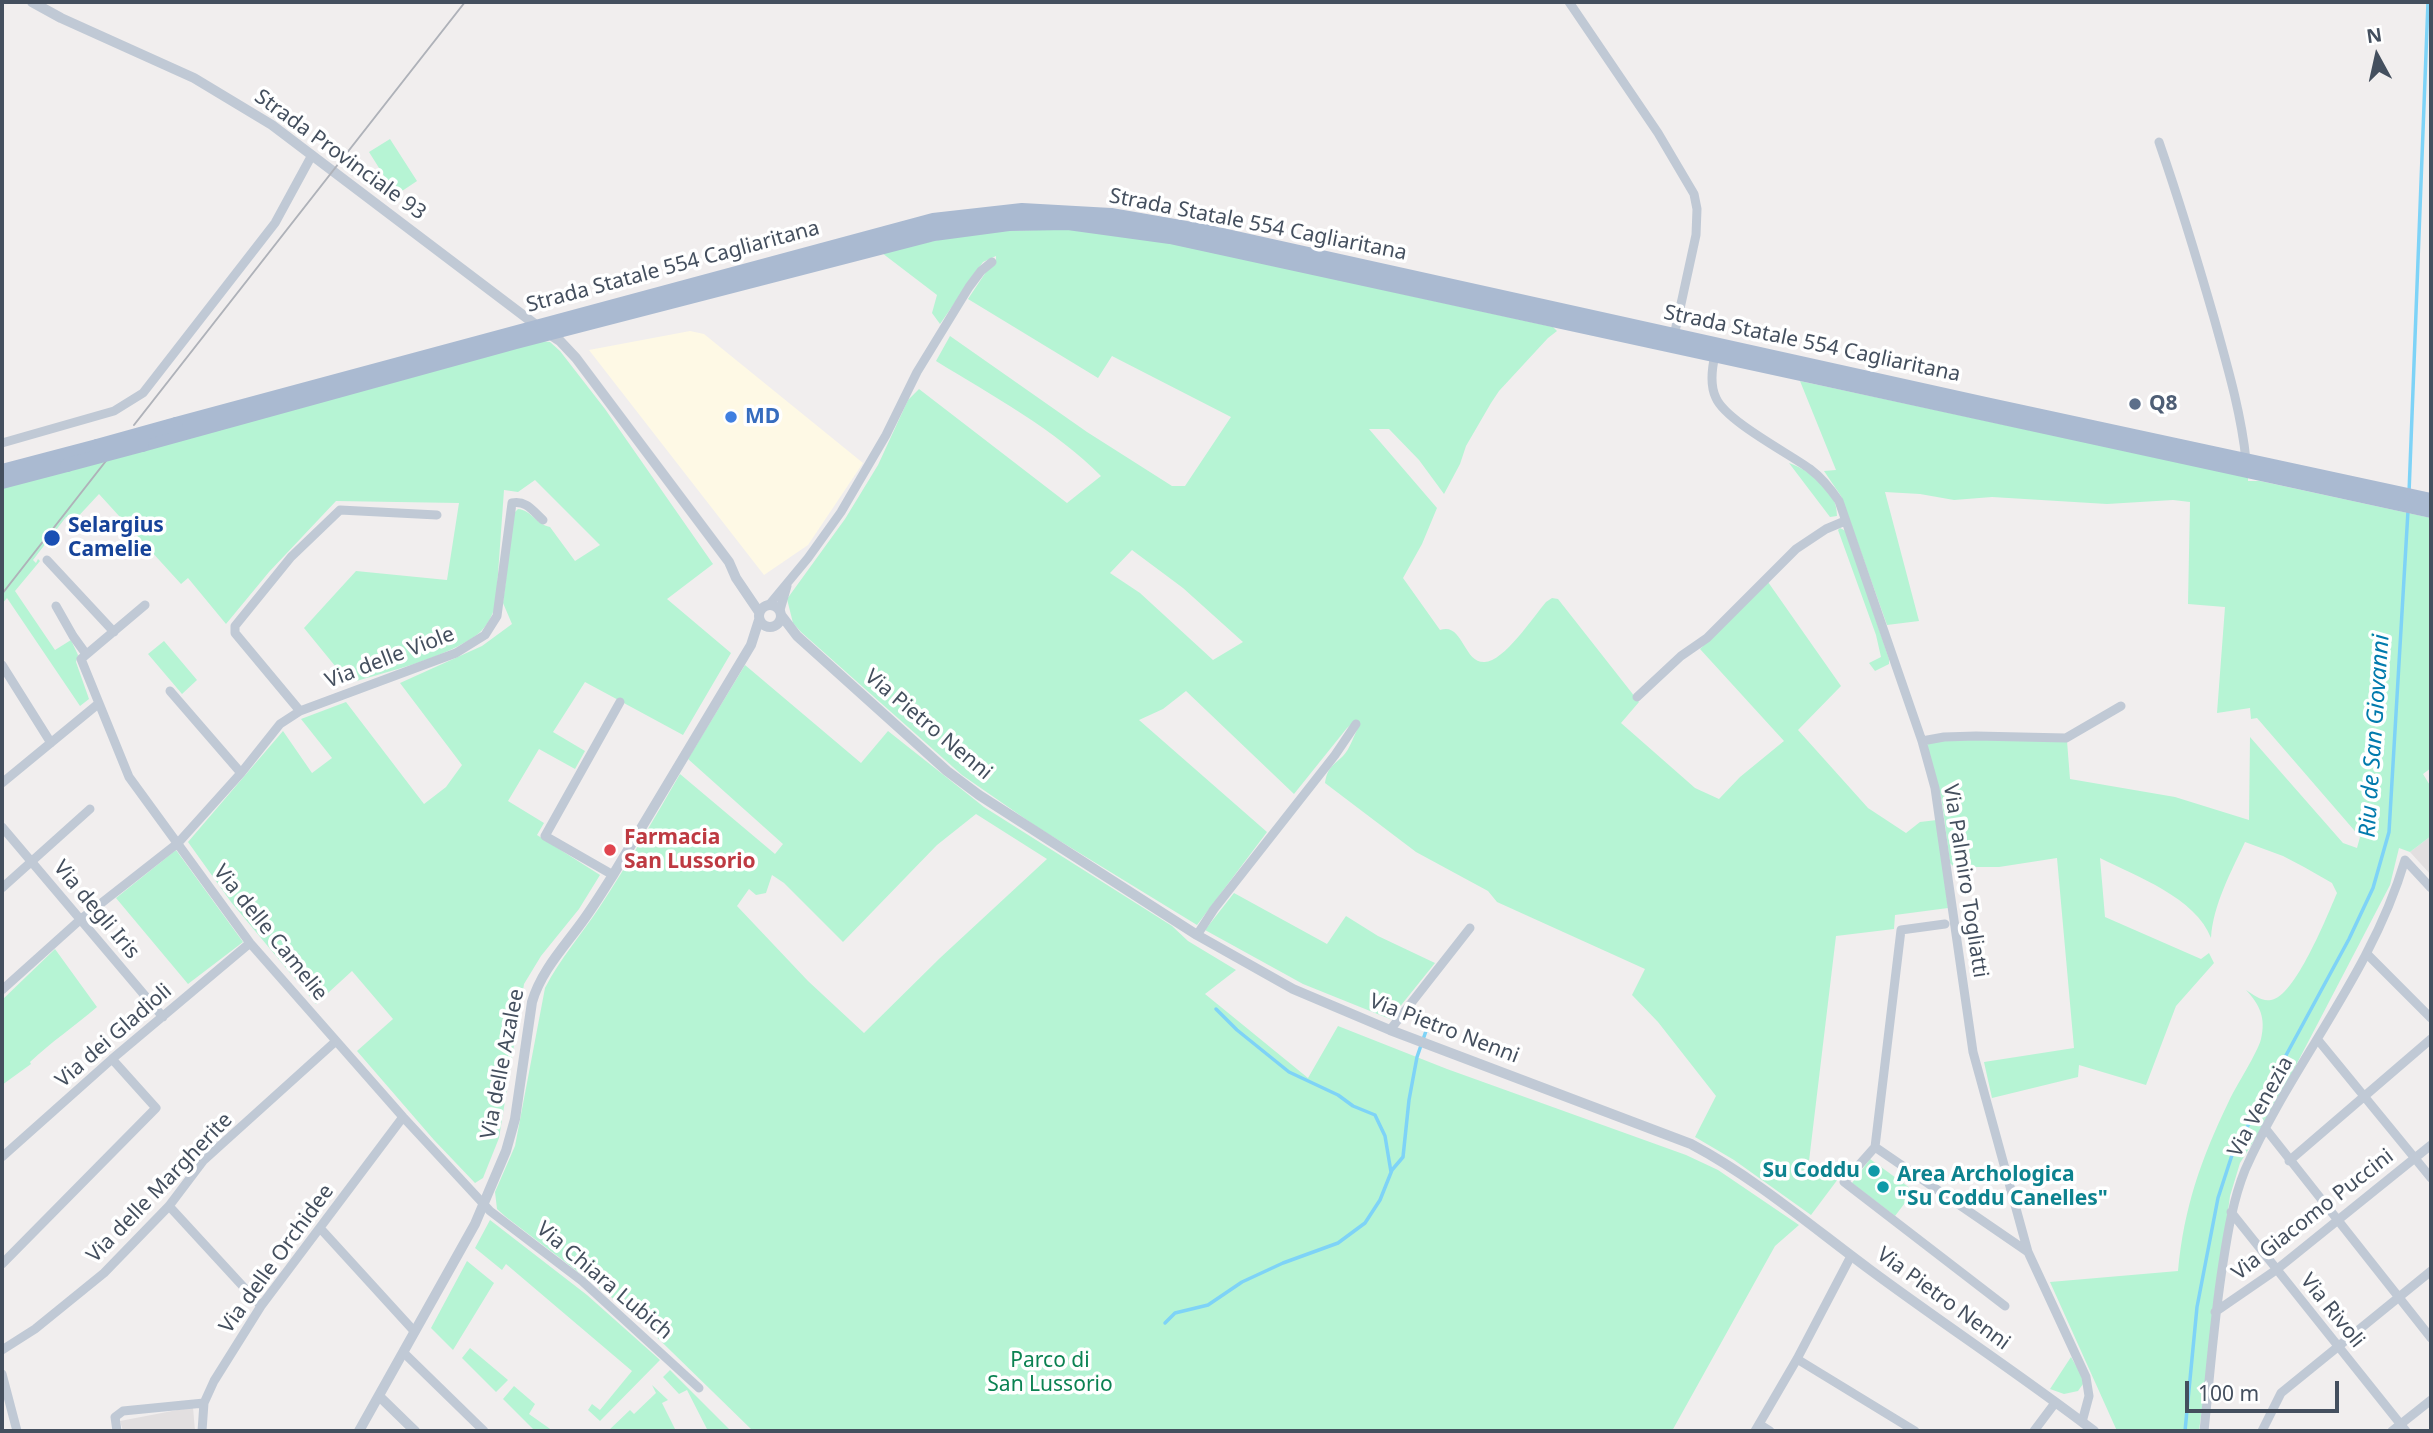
<!DOCTYPE html>
<html>
<head>
<meta charset="utf-8">
<style>
  body { margin:0 }
  #map { position:relative; width:2433px; height:1433px; overflow:hidden; background:#f1eeee; font-family:"Noto Sans",sans-serif }
  canvas { display:block }
  .frame { position:absolute; inset:0; border:4px solid #444f5e; pointer-events:none }
  .north { position:absolute; left:2342px; top:21px; width:70px; height:70px; -webkit-text-stroke:5px #fff; paint-order:stroke; rotate:352deg; font-size:19px; font-weight:700; line-height:28px; text-align:center; color:#444f5e }
  .north::after { content:''; display:block; margin:auto; width:24px; height:32px; background:#444f5e; clip-path:polygon(50% 0,100% 100%,50% 72%,0 100%) }
  .scale { position:absolute; left:2185px; top:1381px; width:154px; height:32px; box-sizing:border-box; border:4px solid #444f5e; border-top:0; padding-left:9px; font-size:21px; line-height:24px; white-space:nowrap; color:#444f5e; -webkit-text-stroke:5px #fff; paint-order:stroke }
</style>
</head>
<body>
<div id="map">
<canvas width="2433" height="1433"></canvas>
<div class="frame"></div>
<div class="north">N</div>
<div class="scale">100 m</div>
</div>
<script>
const ctx = document.querySelector('canvas').getContext('2d');
ctx.lineJoin = 'round';
function paint(path, color) { ctx.fillStyle = color; ctx.fill(path, 'evenodd'); }
function strokePath(path, color, width, dash) { ctx.strokeStyle = color; ctx.lineWidth = width; ctx.lineCap = dash ? 'butt' : 'round'; ctx.setLineDash(dash || []); ctx.stroke(path); }
function write(font, color, halo, rows, align = 'center') {
  ctx.font = font + ' "Noto Sans",sans-serif'; ctx.lineWidth = 7; ctx.setLineDash([]); ctx.textBaseline = 'middle'; ctx.strokeStyle = halo; ctx.fillStyle = color; for (const [text, x, y, turn = 0] of rows) {
    ctx.save(); ctx.translate(x, y); ctx.rotate((+turn || 0) * Math.PI / 180); ctx.textAlign = isNaN(turn) ? turn : align; if (halo) ctx.strokeText(text, 0, 0); ctx.fillText(text, 0, 0); ctx.restore();
  }
}
const commercial = new Path2D(`
  M690,331L704,334L863,463L808,545L764,575L589,350Z`);
const education = new Path2D(`
  M2431,836V875L2410,852Z
  M193,1407L195,1431H123L120,1421Z`);
const green = new Path2D(`
  M390,139L417,181L396,195L369,152Z
  M1066,229L1161,241L1553,327L1557,331L1548,338L1499,391L1491,403L1466,446L1460,464L1444,494L1419,460L1389,429H1369L1437,508L1422,544L1403,578L1440,630C1463,622 1463,662 1484,662C1503,663 1534,616 1546,602L1552,598L1558,599L1639,702L1621,723L1695,788L1719,799L1740,777L1784,741L1700,649L1768,582L1841,686L1798,730L1868,808L1906,833L1920,822L1937,820L1948,908L1895,915L1894,929L1836,936L1809,1161L1841,1175L1811,1215L1734,1160L1695,1137L1716,1096L1658,1022L1632,995L1645,969L1497,902L1488,891L1416,852L1325,783C1328,766 1333,766 1343,756C1350,749 1354,735 1359,726L1354,722L1347,728L1294,794L1186,691L1163,709L1139,720L1267,832L1197,925L1037,827L962,775L801,632L793,623L787,599L845,519L878,465L908,400L919,389L1067,503L1101,476C1056,430 991,395 936,361L950,336L1087,432L1172,486H1185L1231,417L1112,356L1098,378L968,299L988,269L996,264V256L983,262L940,324L932,313L937,295L882,253L893,249L979,232ZM1132,550L1183,588L1243,642L1213,660L1140,593L1110,573Z
  M541,341L550,342L560,351L605,409L713,564L667,599L731,653L683,735L585,682L553,732L585,751L575,769L539,749L508,801L544,823L537,835L600,875L579,909L541,956L524,984L499,1138L483,1178L475,1183L434,1140L357,1051L393,1019L352,971L316,1004L231,902L188,842L283,731L312,773L332,758L301,719L346,702L424,804L446,787L462,765L400,683L482,646L512,624L503,603L514,513L518,509C531,510 536,524 550,527L575,561L600,545L535,480L518,492L504,490L496,602C494,613 487,627 478,634C446,658 387,672 349,683L304,628L356,571L447,580L459,503L336,501L269,572L226,624L188,578L181,584L99,494L73,522L66,517L33,560L36,563L38,559L40,561L15,591L55,650L71,640L78,655L76,662L89,699L80,706L7,598L2,604V487Z
  M1800,381L2248,477V481H2260L2431,518V768L2423,774L2431,787V836L2410,852L2399,848L2390,885L2270,1115L2240,1163L2230,1196L2199,1431H2117L2050,1282L2178,1271C2184,1207 2201,1159 2229,1101C2236,1086 2258,1052 2261,1039C2266,1018 2260,1005 2246,990C2254,995 2262,1002 2271,1000C2295,997 2327,916 2337,893L2332,883L2304,867L2283,856L2245,842C2231,872 2213,905 2211,938C2196,898 2136,876 2100,858L2105,917L2201,959L2209,953L2214,963L2176,1006L2146,1085L2079,1065L2078,1077L1992,1098L1984,1062L2074,1048L2057,858L1999,867H1954L1950,863L1942,802L1927,745L1931,742L1962,739L2067,741L2070,779L2175,797L2249,820L2250,737L2343,843L2357,848L2360,837L2257,718L2251,719L2250,708L2217,713L2225,607L2188,604L2190,502L2173,500L2107,504L1992,497L1954,500L1920,494L1885,492L1919,621L1887,625L1841,496L1824,471L1836,470Z
  M1789,463C1813,472 1837,489 1837,516L1830,517Z
  M1840,528L1846,531L1889,659V664L1875,671L1869,663L1881,657L1876,635L1838,530Z
  M164,641L197,680L182,694L148,654Z
  M745,665L861,763L888,731L984,807L1172,926L1188,941L1236,970L1205,994L1308,1078L1338,1026L1447,1069L1686,1155L1718,1170L1799,1225L1775,1246L1672,1431H753L632,1313L506,1217L497,1209L495,1192L515,1146L545,988C560,959 581,935 599,908C628,864 654,819 680,774L775,854L783,844L688,759ZM976,814L1047,859L940,958L864,1033L808,981L737,906L749,889L756,895L766,893L772,875L784,883L843,942L937,845Z
  M176,850L243,942L188,984L116,898Z
  M1234,893L1327,944L1346,916L1378,936L1435,963L1390,1019L1303,984L1205,930Z
  M55,949L97,1007C75,1026 51,1042 30,1062L31,1064L2,1085V1000Z
  M1870,1159L1914,1191L1895,1216L1852,1183Z
  M490,1220L587,1295L660,1360L600,1421L588,1410L592,1404L600,1410L632,1371L506,1264L502,1270L475,1248Z
  M467,1261L494,1283L453,1350L431,1328Z
  M470,1348L508,1380L496,1392L462,1358Z
  M2071,1357L2082,1376L2083,1384L2078,1391L2064,1394L2050,1389Z
  M670,1370L731,1431H708L687,1390L679,1394L663,1377Z
  M652,1385L668,1400L662,1403L676,1431H608L630,1410L634,1414L656,1393Z
  M514,1386L535,1404L529,1414L553,1431H535L503,1399Z`);
const stream = new Path2D(`
  M2409,493L2428,2
  M1216,1009L1237,1030L1289,1072L1338,1095L1353,1106L1375,1115L1385,1136L1391,1172
  M1165,1323L1175,1313L1208,1305L1242,1282L1283,1263L1338,1243L1365,1223L1380,1200L1392,1170L1403,1157L1409,1100L1417,1057L1427,1028
  M2185,1431L2197,1307L2218,1198L2232,1155L2349,939L2373,888L2389,832L2408,511`);
const minor = new Path2D(`
  M1569,2L1658,133L1694,194L1697,209L1696,235L1674,336
  M2159,142C2179,200 2197,259 2214,318C2227,365 2241,412 2246,460
  M1715,355C1712,368 1710,386 1716,398C1726,421 1788,453 1810,469C1822,478 1830,488 1839,501L1922,741L1935,788L1973,1052L2028,1252L2086,1377L2089,1396L2082,1422
  M2,443L114,411L143,393L275,223L312,155
  M47,560L114,632
  M145,605L81,659L129,777L250,943L403,1117L478,1198L490,1211L582,1281L699,1388
  M769,605L808,558L841,512L886,435L917,372L969,287L981,271L992,262
  M56,606L73,636L86,654
  M780,610L787,586
  M2,665L51,743
  M170,691L241,773
  M1637,697L1681,656L1707,638L1796,549L1826,529L1845,521
  M300,711L235,633V626L291,557L340,510L437,515
  M1922,741L1944,737L1976,736L2066,738L2121,706
  M2,783L98,704
  M2,827L163,1017
  M613,875L545,836L620,702
  M2,888L90,809
  M1945,924L1901,930L1875,1147L2028,1252
  M1197,935L1214,909L1335,755L1356,724
  M2367,954L2431,1018
  M2,990L81,919L178,843L241,773L280,724L300,711L456,653L485,635L497,616L512,503C526,500 533,511 543,520
  M1390,1030L1470,928
  M2318,1040L2431,1178
  M2265,1128L2431,1338
  M1875,1147L1844,1182L2005,1306
  M2,1157L112,1059L250,943
  M2289,1161L2431,1039
  M169,1206L261,1306
  M2231,1212L2406,1431
  M320,1228L414,1331
  M2,1264L156,1108L112,1059
  M2215,1312L2276,1270L2431,1145
  M2,1350L35,1329L104,1273L169,1206L203,1161L336,1041
  M404,1353L484,1431
  M1797,1359L1915,1431
  M2,1374L17,1431
  M1759,1424L1770,1431
  M117,1431L115,1417L123,1411L204,1403
  M202,1431L204,1403L214,1381L261,1306L403,1117
  M1755,1431L1797,1359L1851,1256
  M2034,1431L2055,1403
  M2204,1431C2210,1375 2214,1319 2223,1263C2228,1231 2233,1200 2245,1170C2292,1063 2371,975 2405,860L2431,888
  M2262,1431L2281,1393L2431,1271
  M2392,1431L2431,1400`);
const tertiary = new Path2D(`
  M32,2L61,18L194,78L272,125L536,325L560,341L576,358L729,562L736,578L759,612
  M759 616a11 11 0 1 1 22 0a11 11 0 1 1-22 0Z
  M781,615L797,636L947,771L979,795L1197,935L1293,989L1390,1030L1691,1144C1755,1178 1811,1226 1869,1269C1943,1324 2021,1375 2094,1431
  M379,1396L415,1431
  M359,1431L475,1224L506,1151L515,1119L532,1002C541,971 564,947 582,922C593,907 603,891 613,875L751,645L759,620`);
const primary = new Path2D(`
  M176,424L933,220L1022,210L1111,215L1209,232L1986,404L2431,500
  M142,445L516,342L934,234L1009,224L1068,223L1170,237L2431,511
  M2,471L97,446
  M2,482L67,465`);
const tram = new Path2D(`
  M134,425L465,2
  M2,594L109,457`);
const primaryBridge = new Path2D(`
  M97,446L176,424
  M67,465L142,445`);
const markers = [
  [2135,404,7,"#5c6f8a"],
  [731,417,7,"#3f7fe0"],
  [52,538,9,"#1a4fb4"],
  [610,850,7,"#e0444e"],
  [1874,1171,7,"#0f9aa8"],
  [1883,1187,7,"#0f9aa8"]
];
const streetNames = [
  ["Strada Provinciale 93",340,155,36],
  ["Strada Statale 554 Cagliaritana",1258,225,11],
  ["Strada Statale 554 Cagliaritana",673,267,-15],
  ["Strada Statale 554 Cagliaritana",1812,344,12],
  ["Via delle Viole",390,658,-21],
  ["Via Pietro Nenni",928,725,40],
  ["Via Palmiro Togliatti",1965,881,81],
  ["Via degli Iris",96,910,50],
  ["Via delle Camelie",270,933,51],
  ["Via Pietro Nenni",1444,1029,21],
  ["Via dei Gladioli",114,1036,-41],
  ["Via delle Azalee",503,1064,-79],
  ["Via Venezia",2261,1107,-61],
  ["Via delle Margherite",160,1188,-46],
  ["Via Giacomo Puccini",2313,1215,-38],
  ["Via delle Orchidee",277,1259,-54],
  ["Via Chiara Lubich",604,1281,40],
  ["Via Pietro Nenni",1943,1299,36],
  ["Via Rivoli",2332,1311,51]
];
const serviceNames = [
  ["Q8",2149,404]
];
const shopNames = [
  ["MD",745,417]
];
const transitNames = [
  ["Selargius",68,526],
  ["Camelie",68,550]
];
const healthNames = [
  ["Farmacia",624,838],
  ["San Lussorio",624,862]
];
const cultureNames = [
  ["Su Coddu",1860,1171],
  ["Area Archologica",1897,1175,"left"],
  ["\"Su Coddu Canelles\"",1897,1199,"left"]
];
const parkNames = [
  ["Parco di",1050,1361],
  ["San Lussorio",1050,1385]
];
const waterNames = [
  ["Riu de San Giovanni",2375,736,-86]
];
paint(commercial, '#fef9e5');
paint(education, '#e2dfe0');
paint(green, '#b6f4d4');
strokePath(stream, '#7ed3f7', 3.5);
strokePath(minor, '#c0c9d5', 9);
strokePath(tertiary, '#c0c9d5', 10);
strokePath(primary, '#aabad1', 14);
strokePath(tram, '#afb2b9', 2);
strokePath(primaryBridge, '#aabad1', 14);
for (const [x, y, r, color] of markers) { const dot = new Path2D(); dot.arc(x, y, r, 0, 2 * Math.PI); ctx.fillStyle = color; ctx.fill(dot); strokePath(dot, '#fff', 2.5); }
write('21px', '#444f5e', '#fff', streetNames);
write('bold 21px', '#4e5e75', '#fff', serviceNames, 'left');
write('bold 21px', '#366cbe', '#fff', shopNames, 'left');
write('bold 21px', '#164399', '#fff', transitNames, 'left');
write('bold 21px', '#be3a42', '#fff', healthNames, 'left');
write('bold 21px', '#0d838f', '#fff', cultureNames, 'right');
write('21px', '#0b8252', '#fff', parkNames);
write('italic 23px', '#017aad', '#fff', waterNames);
</script>
</body>
</html>
